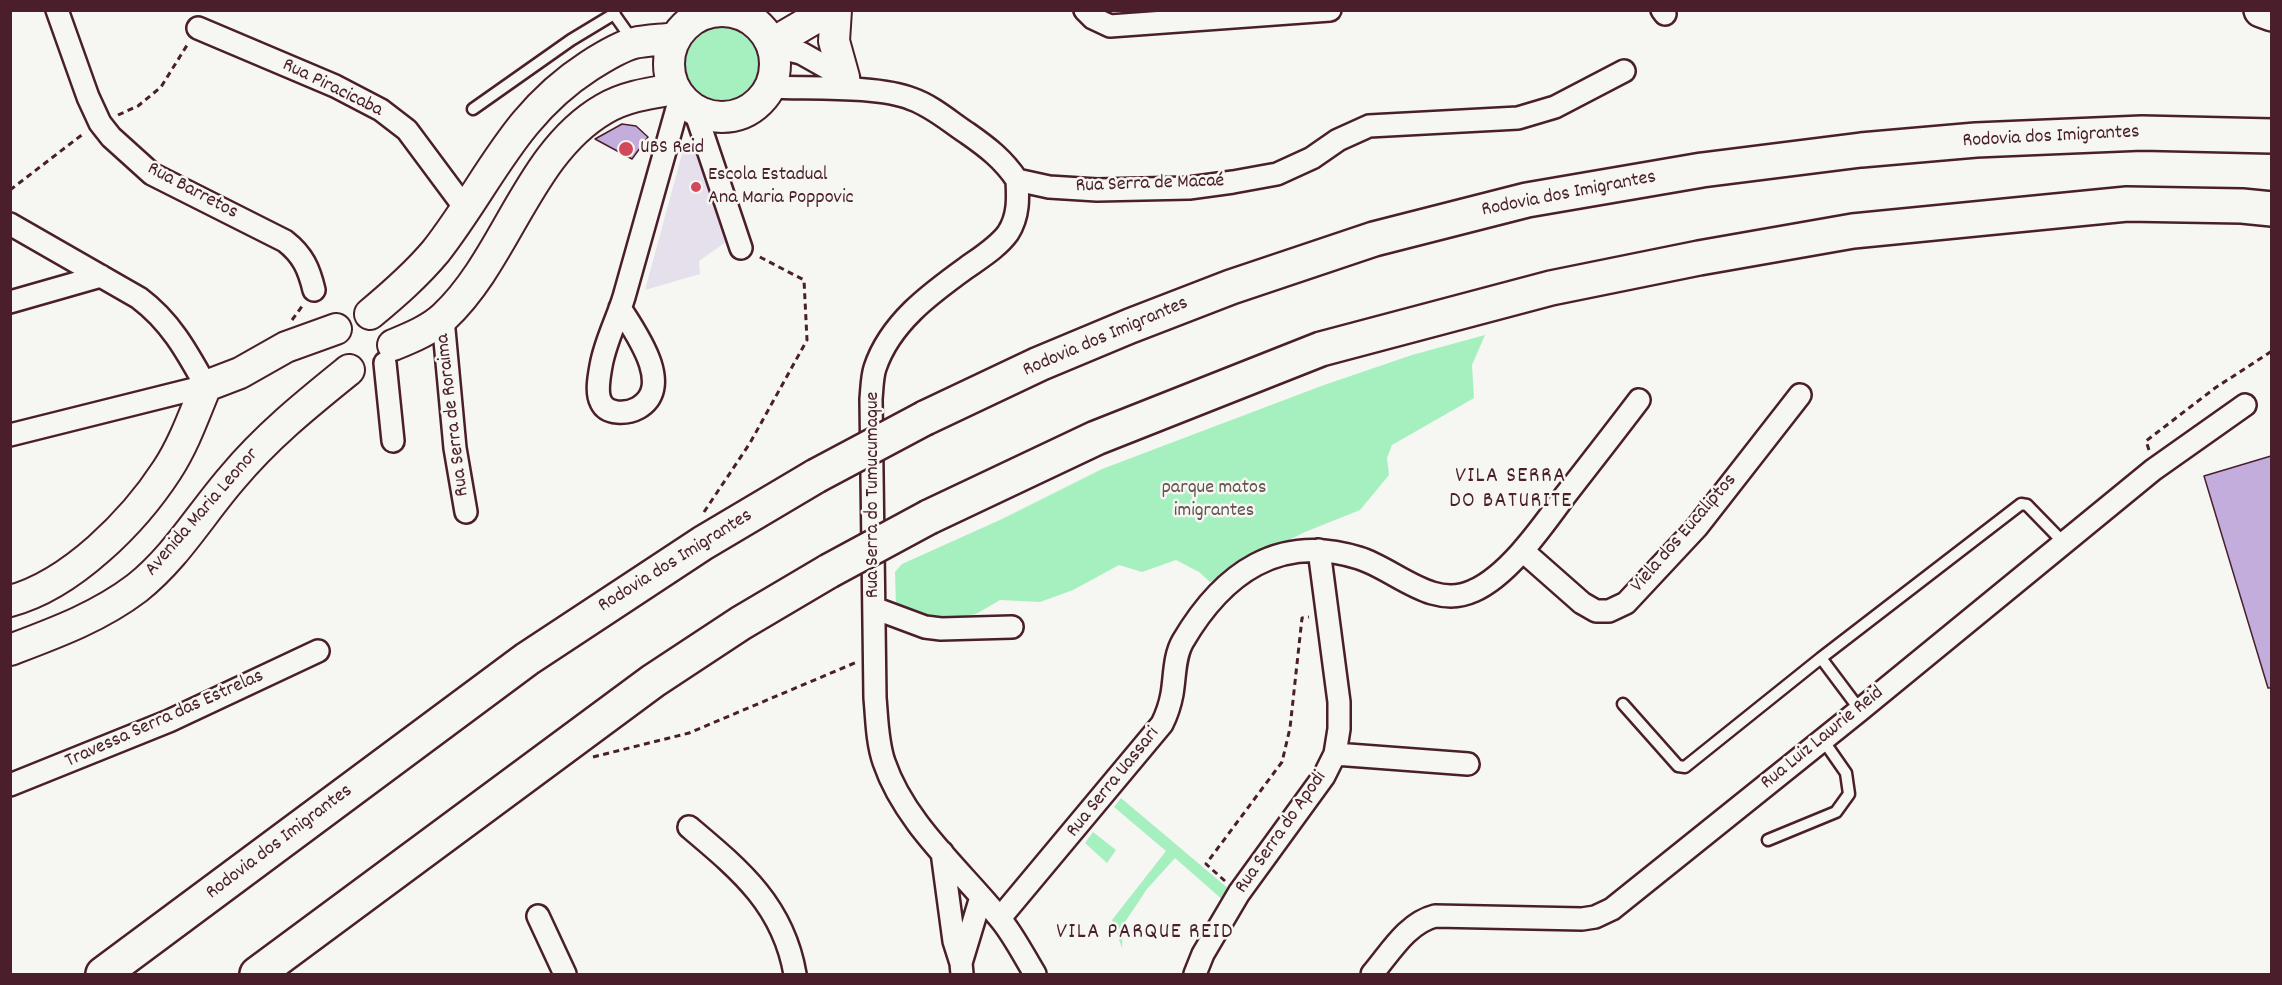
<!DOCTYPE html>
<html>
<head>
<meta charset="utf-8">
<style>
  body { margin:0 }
  #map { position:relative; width:2282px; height:985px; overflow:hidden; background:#f6f6f2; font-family:Dekko,sans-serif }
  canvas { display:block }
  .frame { position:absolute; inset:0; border:12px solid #4a1f2b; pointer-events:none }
</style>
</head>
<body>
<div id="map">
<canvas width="2282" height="985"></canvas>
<div class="frame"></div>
</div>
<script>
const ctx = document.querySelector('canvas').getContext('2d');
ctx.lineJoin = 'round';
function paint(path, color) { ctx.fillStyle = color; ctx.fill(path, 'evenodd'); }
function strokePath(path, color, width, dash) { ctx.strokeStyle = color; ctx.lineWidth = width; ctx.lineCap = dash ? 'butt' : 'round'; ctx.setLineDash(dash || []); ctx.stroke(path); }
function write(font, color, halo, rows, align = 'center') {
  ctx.font = font + ' Dekko,sans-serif'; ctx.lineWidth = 5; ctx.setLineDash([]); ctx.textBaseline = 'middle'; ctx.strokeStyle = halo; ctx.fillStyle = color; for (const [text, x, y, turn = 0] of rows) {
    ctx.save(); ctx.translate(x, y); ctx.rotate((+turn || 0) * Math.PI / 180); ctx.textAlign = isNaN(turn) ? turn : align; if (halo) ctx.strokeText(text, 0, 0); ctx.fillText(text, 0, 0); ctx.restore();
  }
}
const built = new Path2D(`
  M696,138L740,232L699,261L700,274L645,290L685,143Z`);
const green = new Path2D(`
  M683 64a39 39 0 1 1 78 0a39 39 0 1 1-78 0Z
  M1485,335L1472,365L1474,398L1392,445L1387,458L1389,475L1360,510L1305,532L1256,556L1210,582L1199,572L1176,560L1142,572L1119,565L1073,590L1040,602L1000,600L976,614L952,619L919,621L896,606L895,572L902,564L1002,519L1102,469L1324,385L1412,355Z
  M1121,798L1230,890L1224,901L1175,858L1147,889L1123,925L1122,948L1112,920L1166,851L1114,807Z
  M1093,832L1116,850L1107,863L1085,843Z`);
const building = new Path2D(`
  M622,124L636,126L648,137L632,159L595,139Z
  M2271,456V688H2268L2204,476Z`);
const path = new Path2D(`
  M118,115L138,106L161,87L189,42
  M10,190L83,134
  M292,320L303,305
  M2149,450L2146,441L2215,388L2272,351
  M704,512L750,443L807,340L804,280L756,255
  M593,757L689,733L857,662
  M1225,881L1206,864L1282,762L1290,728L1302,618L1309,617`);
const lane = new Path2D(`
  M614,14L633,41
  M473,109L571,40L614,14L615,10
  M1623,704L1678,766L1685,767L1821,658
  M1860,710L1821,658L2021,504L2027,505L2063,542
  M1768,840L1836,812L1849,794L1846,773L1823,740`);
const street = new Path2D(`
  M57,10L88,97L100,123L111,137L152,174L285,241C303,255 309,269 314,290
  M1085,10L1093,18L1110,26L1330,10
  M1662,10L1665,14
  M198,28L335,86L381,110L407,130L465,208
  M772,46L801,53L849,80
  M770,87C808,89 878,85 912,99C932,106 949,121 967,133C987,147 1003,159 1017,180L1049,187L1097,190L1189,188L1233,182L1277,174L1312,158L1338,140L1369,126L1518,118L1555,107L1624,71
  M695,111L741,248
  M1017,180C1018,198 1019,216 1008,233C998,247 980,258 966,268C930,294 890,323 875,368C872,377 872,389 871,399L875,698C877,719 877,742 884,762C905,824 961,870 1001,920C1014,936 1024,956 1035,974
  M10,224L139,298C171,322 187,352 206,386L10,435
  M10,302L101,276
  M620,308C636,333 675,387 638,408C627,414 607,415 601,402C596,393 599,377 601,366C605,342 617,320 624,297C643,231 661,164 680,98
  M443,319L455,448L466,512
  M385,363L393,441
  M1523,551L1582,603L1596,611H1609L1626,603L1697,527L1800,395
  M874,608L925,627L941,629L1012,627
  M1335,754L1468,764
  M10,785L169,721L318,651
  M689,827C740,870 783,905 795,974
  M942,852L954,941L961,963L962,974
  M538,916L565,974
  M1000,918L1162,724C1167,714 1170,705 1172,694C1175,677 1174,656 1183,641C1223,573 1279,533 1359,558C1395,569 1432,610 1473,591C1508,576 1542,527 1564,497C1589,465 1614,433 1639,400
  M961,963L981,897
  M1195,974L1203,954L1239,893L1324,776L1335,754L1339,729V702L1319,550
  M1372,974C1390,953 1407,923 1435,916L1582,919L1595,917L1612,909L1860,710L2153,470L2245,405`);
const secondary = new Path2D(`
  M836,10L834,41L844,77
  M669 64a53 53 0 1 1 106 0a53 53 0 1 1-106 0Z
  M771,44L829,10
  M370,314C394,294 416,275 436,251C489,183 513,115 589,66C603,57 619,47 634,43C647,40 662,40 675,38
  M393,345C410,338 430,330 444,317C507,258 528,153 604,109C626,96 651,93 675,89
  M10,601C71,585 134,521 167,470C184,444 194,415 206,386L240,373L286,347L336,329
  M10,650C55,633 99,617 137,588C176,557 200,515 232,478C267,436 307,404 349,370`);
const primary = new Path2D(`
  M2261,10L2272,14`);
const highway = new Path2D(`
  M925,418L1039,364L1130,326L1231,287L1374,239L1527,200L1702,170L1861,150L1976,140L2142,133L2272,136
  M929,517L1096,438L1321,349L1551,288L1699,258L1853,231L2127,204L2242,206L2272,209
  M103,974L527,659L703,543L816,476
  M257,974L653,681L741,623L829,571`);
const highwayBridge = new Path2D(`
  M816,476L925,418
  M829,571L929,517`);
const markers = [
  [626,149,8,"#d1495b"],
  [696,187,6,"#d1495b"]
];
const streetNames = [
  ["Rua Piracicaba",332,89,26],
  ["Rodovia dos Imigrantes",2051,138,-3],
  ["Rua Serra de Macaé",1150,185,-2],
  ["Rua Barretos",192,192,28],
  ["Rodovia dos Imigrantes",1569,195,-11],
  ["Rodovia dos Imigrantes",1106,338,-23],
  ["Rua Serra de Roraima",454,415,-97],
  ["Rua Serra do Tumucumaque",874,495,-90],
  ["Avenida Maria Leonor",203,513,-49],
  ["Viela dos Eucaliptos",1685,534,-49],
  ["Rodovia dos Imigrantes",676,562,-32],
  ["Travessa Serra das Estrelas",165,720,-24],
  ["Rua Luiz Lawrie Reid",1823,739,-39],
  ["Rua Serra Uassari",1114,783,-51],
  ["Rua Serra do Apodi",1282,833,-55],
  ["Rodovia dos Imigrantes",280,843,-37]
];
const poiNames = [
  ["UBS Reid",640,149],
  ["Escola Estadual",708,176],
  ["Ana Maria Poppovic",708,199]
];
const parkNames = [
  ["parque matos",1214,489],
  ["imigrantes",1214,512]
];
const quarterNames = [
  ["VILA SERRA",1511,478],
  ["DO BATURITE",1511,503],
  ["VILA PARQUE REID",1145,934]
];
paint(built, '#e6e0ec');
paint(green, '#a6f0bf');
paint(building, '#c2addd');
strokePath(building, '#4a1f2b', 1.5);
strokePath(lane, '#4a1f2b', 15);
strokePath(street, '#4a1f2b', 26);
strokePath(secondary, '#4a1f2b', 34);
strokePath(primary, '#4a1f2b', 38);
strokePath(highway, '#4a1f2b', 38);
strokePath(path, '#4a1f2b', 3, [6, 4.5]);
strokePath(lane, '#f6f6f2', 10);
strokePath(street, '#f6f6f2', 21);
strokePath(secondary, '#f6f6f2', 30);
strokePath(primary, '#f6f6f2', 33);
strokePath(highway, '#f6f6f2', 33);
strokePath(highwayBridge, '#4a1f2b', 38, []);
strokePath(highwayBridge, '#f6f6f2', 33);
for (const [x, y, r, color] of markers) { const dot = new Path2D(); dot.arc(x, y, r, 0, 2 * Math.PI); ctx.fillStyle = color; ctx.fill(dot); strokePath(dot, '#f6f6f2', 2); }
write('20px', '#4a1f2b', '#f6f6f2', streetNames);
write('20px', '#4a1f2b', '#f6f6f2', poiNames, 'left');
write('20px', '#615350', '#f6f6f2', parkNames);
ctx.letterSpacing = '1.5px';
write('22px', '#4a1f2b', '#f6f6f2', quarterNames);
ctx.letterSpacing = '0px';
</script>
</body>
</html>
